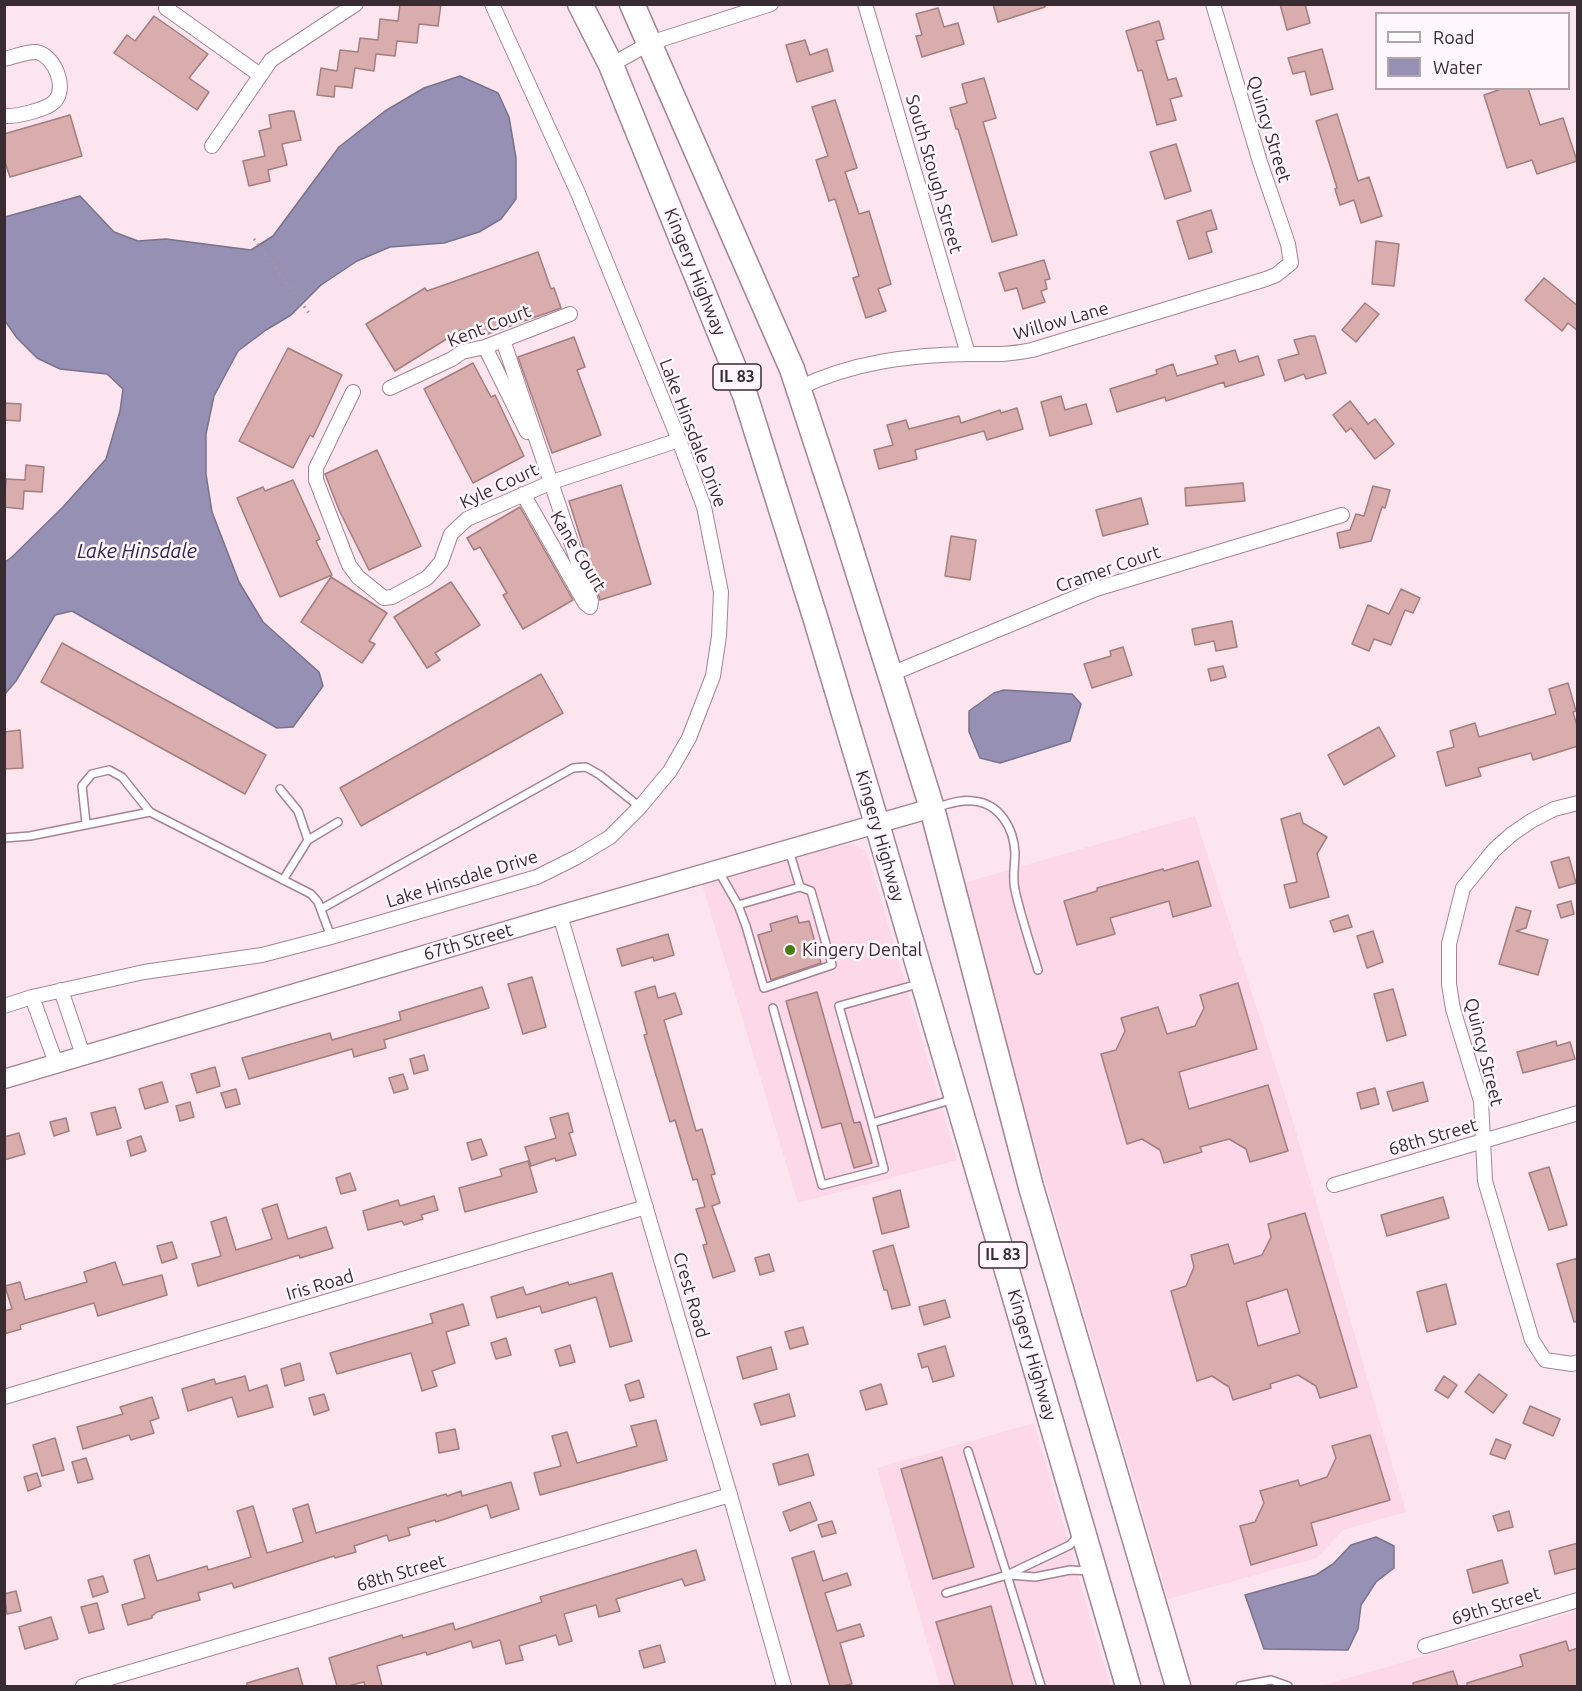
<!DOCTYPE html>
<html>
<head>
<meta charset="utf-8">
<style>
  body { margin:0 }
  #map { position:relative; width:1582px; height:1691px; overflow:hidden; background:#fce5ef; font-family:Ubuntu,sans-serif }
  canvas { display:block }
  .frame { position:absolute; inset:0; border:6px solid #392b32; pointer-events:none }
  .legend { position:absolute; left:1375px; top:12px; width:195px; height:78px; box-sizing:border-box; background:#fff7fb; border:2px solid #b0a5ab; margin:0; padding:8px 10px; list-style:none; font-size:18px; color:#392b32 }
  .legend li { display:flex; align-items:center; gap:12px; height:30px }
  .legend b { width:30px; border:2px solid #b0a5ab }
</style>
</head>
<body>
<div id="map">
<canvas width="1582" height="1691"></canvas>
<div class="frame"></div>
<ul class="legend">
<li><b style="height:8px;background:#fff"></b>Road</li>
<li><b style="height:16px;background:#9590b4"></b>Water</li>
</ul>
</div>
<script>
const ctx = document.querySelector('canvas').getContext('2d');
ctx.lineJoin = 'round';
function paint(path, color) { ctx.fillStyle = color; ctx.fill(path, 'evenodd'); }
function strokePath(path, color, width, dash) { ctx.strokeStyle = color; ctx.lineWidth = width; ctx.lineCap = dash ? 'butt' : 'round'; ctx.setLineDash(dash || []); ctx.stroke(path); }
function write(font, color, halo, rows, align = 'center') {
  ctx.font = font + ' Ubuntu,sans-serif'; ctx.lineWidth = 5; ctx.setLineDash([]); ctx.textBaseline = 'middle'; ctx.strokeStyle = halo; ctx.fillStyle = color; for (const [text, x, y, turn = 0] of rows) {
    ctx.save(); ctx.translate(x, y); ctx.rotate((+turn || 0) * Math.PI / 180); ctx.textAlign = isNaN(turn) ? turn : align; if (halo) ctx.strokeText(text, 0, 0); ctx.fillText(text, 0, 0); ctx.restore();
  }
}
const built = new Path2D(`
  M1195,816L1291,1115L1406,1512L1343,1530L1317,1558L1168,1599L1003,1038L981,940L964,883Z
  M853,844L865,850L870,863L957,1160L798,1203L702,884L829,848Z
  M1034,1423L1110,1686H940L877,1468Z
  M1577,1611V1686H1320L1387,1667Z`);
const water = new Path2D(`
  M460,76L498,93L509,117L516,158V199L501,219L479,232L444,243L390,247L357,261L321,285L291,315L266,330L238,351L214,396L206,434V474L212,512L239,582L263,622L319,672L323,686L293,727L277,728L72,611L55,615L16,681L5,694V562L12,557L63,507L106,459L120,411L123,389L107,374L60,369L37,358L17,338L5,321V217L80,196L114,232L138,241L166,239L251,250L273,236L339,147L385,111L424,88Z
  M1004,690L1072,694L1081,704L1070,741L1000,763L980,758L969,732V711L994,693Z
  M1376,1537L1394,1546V1568L1376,1582L1361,1605L1358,1629L1348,1650L1264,1649L1245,1595L1316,1575L1333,1564L1351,1545Z`);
const building = new Path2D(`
  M400,4H441L438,26L419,24L417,43L397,41L395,56L376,54L374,71L355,68L352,88L335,86L334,97L317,95L321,68L337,71L340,50L358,52L360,38L378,40L380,19L398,21Z
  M993,4H1045V7L998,22Z
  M1280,4H1305L1310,23L1287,30Z
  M938,8L944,27L958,23L964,44L922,57L916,36L922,35L916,14Z
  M154,16L208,54L189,78L209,92L197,110L114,53L127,35L135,41Z
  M1159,21L1164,39L1156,41L1168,80L1176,78L1182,96L1170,99L1176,120L1157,125L1142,70L1138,71L1126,31Z
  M805,40L810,55L827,49L833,71L797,82L786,45Z
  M1322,49L1333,89L1311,95L1305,71L1293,74L1288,58Z
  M984,78L996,118L983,122L1017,235L992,242L958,129H956L950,108L967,103L962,84Z
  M1504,88H1528L1540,125L1563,118L1577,161L1537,174L1532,160L1507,168L1484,95Z
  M835,100L857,168L845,172L859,214L869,211L891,284L878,289L886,311L866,318L853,278L859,276L835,199L829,201L816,160L828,156L812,107Z
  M288,111H294L301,140L282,144L287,165L268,170L270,181L249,186L243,161L265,156L259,131L271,128L269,115Z
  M1337,114L1358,181L1369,177L1382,216L1361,223L1354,200L1340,205L1335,189L1337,188L1316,121Z
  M70,115L82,156L10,177L4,159V134Z
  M1176,144L1191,191L1165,199L1150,152Z
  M1211,210L1217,229L1206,232L1212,252L1189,259L1177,221Z
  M1376,241L1399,244L1394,286L1372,284Z
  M538,252L551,289L554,288L561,308L465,342L461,330L395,371L366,324L425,288L427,291Z
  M1044,260L1050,279L1045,280L1047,289L1041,291L1045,302L1023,309L1017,288L1005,291L999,273Z
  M1544,278L1578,306V331L1568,323L1562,331L1525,300Z
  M1365,303L1379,314L1356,342L1342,330Z
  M1310,336H1315L1326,373L1306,379L1304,374L1285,381L1278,360L1299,354L1294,340Z
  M574,337L585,367L577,370L601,435L552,453L518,357Z
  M288,348L342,375L313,437L310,435L293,468L239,441Z
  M1235,350L1239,362L1258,356L1264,375L1225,387L1224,382L1166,401L1165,397L1117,412L1110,389L1157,374L1156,370L1173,364L1177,376L1218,364L1215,356Z
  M473,363L491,397L495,395L524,456L473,483L424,389Z
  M1061,396L1065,410L1086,404L1092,424L1050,436L1041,402Z
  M1350,401L1368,424L1375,419L1394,444L1375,459L1351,428L1346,432L1333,415Z
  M4,403L21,404L20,421L4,420Z
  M1017,408L1023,429L987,440L984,431L915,450L917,459L879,469L874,450L893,445L887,425L906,420L909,429L959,416L961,423L1000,410L1001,413Z
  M377,450L421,546L369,570L339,510L325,474Z
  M26,465L44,467L42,492L24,491L23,509L4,507L6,479L25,480Z
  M293,480L320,539L316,541L332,575L280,597L237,498L263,487L265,491Z
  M1243,483L1245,501L1186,506L1185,488Z
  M621,485L651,584L600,600L569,501Z
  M1373,486L1390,490L1385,508L1382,507L1371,541L1340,548L1337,533L1350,530L1356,514L1364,516Z
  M1141,498L1148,524L1103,536L1096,510Z
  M520,507L573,600L523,629L503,595L507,593L480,547L474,550L467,538Z
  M951,536L976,540L970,580L945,576Z
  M331,577L387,613L369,641L375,644L362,663L301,622Z
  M451,582L480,625L435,653L440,660L427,668L394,617Z
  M1401,589L1420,598L1413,613L1405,610L1391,645L1374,639L1369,651L1352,644L1368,605L1389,614Z
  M1232,621L1237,647L1216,651L1214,641L1195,645L1192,629Z
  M62,643L266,755L245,794L41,682Z
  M1123,647L1132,675L1092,688L1084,664L1111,656L1110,651Z
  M1223,666L1226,677L1211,681L1208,669Z
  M541,674L563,713L361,826L340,788Z
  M1568,683L1576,711L1573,712L1578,729V746L1533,760L1531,753L1478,768L1481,776L1446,786L1437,752L1454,747L1450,731L1475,723L1479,737L1556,714L1549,689Z
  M1379,727L1395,756L1344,785L1328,755Z
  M20,730L23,768L4,769V732Z
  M1300,813L1303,823L1327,837L1317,854L1329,897L1290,908L1284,885L1297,882L1281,819Z
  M1569,857L1576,883L1559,888L1551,862Z
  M1198,861L1211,906L1173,917L1169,901L1110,918L1115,934L1077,945L1064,901L1097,891V888L1163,869L1164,871Z
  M1571,901L1574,914L1561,918L1557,905Z
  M1516,907L1531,911L1526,928L1516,931L1548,940L1538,975L1499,964Z
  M1348,915L1352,927L1334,932L1330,921Z
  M797,916L799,923L809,921L821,963L771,980L758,935L772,931L770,924Z
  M1373,931L1383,962L1367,968L1357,936Z
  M668,934L674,955L654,961L653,957L622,966L617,949Z
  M532,977L546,1027L523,1034L508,984Z
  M1238,983L1257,1049L1179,1072L1189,1109L1268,1085L1288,1151L1250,1162L1246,1149L1229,1139L1200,1147L1202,1152L1164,1163L1160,1150L1142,1139L1127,1144L1101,1054L1116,1050L1125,1031L1121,1018L1158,1007L1167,1034L1195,1026L1204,1008L1200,995Z
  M655,986L658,998L675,993L682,1014L664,1020L696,1131L702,1129L715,1174L711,1175L720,1203L712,1206L735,1271L713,1278L703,1245L707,1244L696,1209L705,1207L697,1179L693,1180L675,1120L670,1122L644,1035L647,1034L635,992Z
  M482,987L489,1008L384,1040L386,1048L354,1057L352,1049L249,1079L242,1058L330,1033L332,1040L401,1020L399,1012Z
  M1393,989L1406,1035L1387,1041L1374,994Z
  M817,992L854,1123L860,1122L872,1163L854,1168L841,1123L822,1128L786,1001Z
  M1556,1041L1557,1046L1570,1042L1575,1059L1523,1073L1517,1052Z
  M424,1055L428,1070L414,1074L410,1059Z
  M215,1067L220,1086L197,1093L191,1074Z
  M403,1074L408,1089L394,1093L389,1078Z
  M162,1082L168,1102L145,1109L139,1089Z
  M1423,1082L1428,1101L1393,1111L1387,1092Z
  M1375,1088L1379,1104L1361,1109L1357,1093Z
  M236,1089L240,1104L226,1108L221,1093Z
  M190,1102L194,1117L180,1121L176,1106Z
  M115,1107L121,1128L97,1135L91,1113Z
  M568,1113L573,1132L569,1133L576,1155L556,1161L555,1158L531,1166L525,1147L556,1138L550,1118Z
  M66,1118L69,1131L54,1136L50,1122Z
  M19,1133L25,1154L4,1160V1137Z
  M141,1136L146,1151L131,1156L127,1141Z
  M481,1139L487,1155L472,1160L467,1143Z
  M528,1161L537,1192L465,1212L459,1188L502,1176L500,1169Z
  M1549,1167L1567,1225L1549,1230L1529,1173Z
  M350,1173L356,1190L341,1194L336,1178Z
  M900,1190L909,1227L882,1234L873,1198Z
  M434,1196L438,1210L421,1215L423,1219L404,1225L402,1221L368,1230L363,1211L398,1200L400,1206Z
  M1443,1197L1449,1218L1387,1236L1381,1215Z
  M277,1204L288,1239L326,1227L333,1248L300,1258L299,1255L198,1286L192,1264L221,1256L211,1222L226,1217L236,1250L272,1239L262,1209Z
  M1305,1213L1357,1387L1320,1398L1316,1386L1298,1375L1270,1384L1271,1388L1233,1400L1229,1387L1212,1376L1197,1381L1171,1291L1186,1286L1194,1267L1191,1255L1228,1244L1234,1264L1262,1255L1271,1237L1268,1224ZM1287,1289L1300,1333L1258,1346L1246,1302Z
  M172,1242L177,1258L162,1263L157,1246Z
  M893,1245L910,1305L892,1309L887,1290H884L873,1251Z
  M769,1254L774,1271L760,1275L755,1258Z
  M1578,1258V1321L1574,1322L1557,1264Z
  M115,1262L123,1285L162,1275L167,1295L98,1316L94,1303L20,1325L21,1329L4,1334V1311L12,1309L5,1286L20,1282L25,1300L87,1282L84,1272Z
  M612,1273L632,1341L610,1347L596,1297L542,1313L540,1306L497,1318L491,1297L523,1287L526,1295L568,1282L569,1285Z
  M1446,1284L1456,1324L1427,1332L1417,1292Z
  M945,1300L950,1317L924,1325L919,1307Z
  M463,1304L469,1325L446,1332L455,1363L432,1371L437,1386L422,1391L411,1353L337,1374L330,1353L433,1323L430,1314Z
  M803,1327L808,1344L790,1349L785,1332Z
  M506,1338L511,1355L496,1359L491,1343Z
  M570,1345L575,1362L560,1366L555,1350Z
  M945,1346L954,1376L933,1382L928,1366L922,1368L918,1354Z
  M771,1347L777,1369L743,1379L737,1357Z
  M300,1363L304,1380L285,1386L281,1369Z
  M1479,1374L1507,1395L1493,1413L1465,1392Z
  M245,1376L249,1391L267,1385L273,1407L238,1417L232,1397L188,1411L182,1389L214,1379L216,1384Z
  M1444,1376L1457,1385L1448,1398L1435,1390Z
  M639,1380L644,1397L630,1401L625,1385Z
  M881,1384L887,1404L866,1410L860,1391Z
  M324,1394L329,1410L314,1415L309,1398Z
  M789,1394L795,1416L761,1425L754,1404Z
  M152,1397L159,1418L150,1421L154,1433L131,1440L129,1435L83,1449L77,1427L123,1414L120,1407Z
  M1530,1406L1560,1419L1553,1436L1523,1423Z
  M656,1420L667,1460L540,1495L534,1473L561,1466L552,1436L567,1432L577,1463L637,1446L631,1426Z
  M455,1429L459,1449L439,1453L436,1433Z
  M1370,1435L1390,1500L1311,1523L1317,1545L1251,1565L1240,1526L1255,1522L1264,1503L1260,1491L1298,1480L1300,1486L1327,1477L1336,1458L1332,1446Z
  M55,1438L64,1470L42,1476L33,1445Z
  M1496,1439L1511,1445L1505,1459L1490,1454Z
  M808,1454L814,1475L779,1485L773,1464Z
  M942,1457L974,1567L933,1579L901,1469Z
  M86,1458L93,1479L78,1483L72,1462Z
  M37,1473L41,1486L28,1491L24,1477Z
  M511,1482L519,1509L491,1518L487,1505L436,1522L435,1520L408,1528L410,1535L389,1541L387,1535L354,1546L356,1552L335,1558L334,1556L234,1588L232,1583L198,1593L200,1600L157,1612L152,1616V1618L128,1625L122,1605L145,1598L134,1560L149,1555L157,1581L207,1566L208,1570L251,1557L237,1511L253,1506L267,1553L303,1542L293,1509L308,1504L316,1533L446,1494L447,1496L461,1491L462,1496Z
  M810,1502L817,1520L790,1531L783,1512Z
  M1509,1511L1513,1527L1498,1531L1493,1516Z
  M832,1521L836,1533L822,1537L818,1525Z
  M1578,1543V1568L1555,1574L1549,1551Z
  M696,1550L705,1580L685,1586L682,1579L616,1599L620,1611L599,1617L596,1605L564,1614L572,1641L559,1645L556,1635L519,1646L523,1660L506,1664L500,1640L473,1648L471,1641L427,1655L426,1652L377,1666L382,1686H365L364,1682L348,1686H337L329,1658L402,1635L403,1638L453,1623L455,1630L542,1602L540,1597Z
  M814,1551L823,1581L847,1573L851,1585L825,1593L837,1631L860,1624L864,1636L840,1643L852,1684L842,1686H830L792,1558Z
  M1502,1560L1508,1583L1473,1593L1467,1570Z
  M103,1576L108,1592L93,1597L88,1580Z
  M16,1591L21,1611L7,1614L4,1594Z
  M97,1603L104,1629L89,1633L81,1607Z
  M991,1606L1013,1686H955L936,1622Z
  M51,1617L58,1639L25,1649L19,1627Z
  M1566,1641L1569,1651L1578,1648V1686H1467V1683L1523,1666L1520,1655Z
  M660,1645L665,1662L644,1668L639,1651Z
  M298,1668L303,1686H247V1683Z
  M1453,1671L1458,1686H1413V1683Z`);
const path = new Path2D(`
  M254,239L309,313`);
const lane = new Path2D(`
  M280,789L298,811L308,840
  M937,807C949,804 961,799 973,801C1000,803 1014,829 1015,853C1015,866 1012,877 1015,890C1021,917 1030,943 1038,970
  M86,823L82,786L92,774L109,770L122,777L150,812
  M4,838L30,836L150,812L311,894L318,902L331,937
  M719,872L738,905L800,887L789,850
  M283,880L308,840L338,822
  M738,905L746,926L764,988L832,965L811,891L800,887
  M321,909L573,768L586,767L600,775L640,807
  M918,984L839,1006L872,1123L954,1099
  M773,1008L822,1185L884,1169L872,1123
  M968,1451L1007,1575
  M1007,1575L1070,1545L1078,1536
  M1010,1575L1035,1577L1070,1570L1091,1571
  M946,1593L1007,1575L1041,1686
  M1240,1686L1271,1680L1288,1686`);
const street = new Path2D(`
  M865,4L968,354
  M166,8L260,75
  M4,59C14,57 27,51 37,52C55,56 68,89 54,102C46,110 15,117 4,116
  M611,65L650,43L771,4
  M212,146L271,60L356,4
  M503,340L591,601L590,607L585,603L523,494
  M485,347L527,432
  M390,388L452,359L462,352L485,347L570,314
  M799,388C852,362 910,355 969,354C992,354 1009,355 1032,350L1266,279L1276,275L1291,263L1288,244L1260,162L1213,4
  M353,392L316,468V480L349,565L358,577L384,598L392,597L427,578L441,562L451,534L467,519L552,482L679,440
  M891,674L1096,589L1342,515
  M1578,803L1554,809L1531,821L1512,834L1494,850L1463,888L1449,944V984L1453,1009L1481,1101L1485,1181L1532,1340L1545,1360L1572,1364L1578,1362
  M560,915L730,1495L784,1686
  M61,990L83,1055
  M32,997L56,1063
  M4,1006L32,997L144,972L262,955L331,937L537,877L577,857L610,837L640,807L670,771L689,738L713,676L719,636L721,592L704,507L679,440L578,193L492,4
  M1334,1185L1578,1113
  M4,1397L646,1207
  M1425,1646L1578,1600
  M83,1686L730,1495`);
const secondary = new Path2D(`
  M4,1079L560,915L932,808`);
const highway = new Path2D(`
  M580,4L611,65L745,395L816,620L877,824L1128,1686
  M632,4L792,369L841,518L932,808L1031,1187L1178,1686`);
const markers = [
  [790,950,6,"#467b0e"]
];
const shields = [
  [737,377,48],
  [1003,1255,48]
];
const shieldNames = [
  ["IL 83",737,377],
  ["IL 83",1003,1255]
];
const streetNames = [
  ["Quincy Street",1269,129,73],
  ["South Stough Street",934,174,74],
  ["Kingery Highway",695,272,68],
  ["Willow Lane",1061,321,-16],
  ["Kent Court",489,326,-21],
  ["Lake Hinsdale Drive",693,433,69],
  ["Kyle Court",499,486,-25],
  ["Kane Court",578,551,59],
  ["Cramer Court",1108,569,-19],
  ["Kingery Highway",880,836,74],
  ["Lake Hinsdale Drive",462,879,-17],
  ["67th Street",468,942,-16],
  ["Quincy Street",1484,1052,76],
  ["68th Street",1433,1137,-16],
  ["Iris Road",320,1285,-16],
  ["Crest Road",691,1295,74],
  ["Kingery Highway",1032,1355,74],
  ["68th Street",401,1573,-16],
  ["69th Street",1496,1606,-17]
];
const poiNames = [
  ["Kingery Dental",802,950]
];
const waterNames = [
  ["Lake Hinsdale",137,551]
];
paint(built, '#fcd8e8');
paint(water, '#9590b4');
strokePath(water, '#79728d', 1.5);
paint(building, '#d9acad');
strokePath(building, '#a47e7f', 1.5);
strokePath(lane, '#a58392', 10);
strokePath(street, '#a58392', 16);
strokePath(secondary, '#a58392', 21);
strokePath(highway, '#a58392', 27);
strokePath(path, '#a7949d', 3, [1.5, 4.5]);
strokePath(lane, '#fff', 7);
strokePath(street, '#fff', 14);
strokePath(secondary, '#fff', 18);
strokePath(highway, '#fff', 24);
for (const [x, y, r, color] of markers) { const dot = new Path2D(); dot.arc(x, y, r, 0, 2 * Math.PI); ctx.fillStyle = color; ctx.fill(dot); strokePath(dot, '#fff7fb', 2); }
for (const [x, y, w] of shields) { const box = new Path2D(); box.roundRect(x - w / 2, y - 13, w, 26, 4.5); ctx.fillStyle = '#fff7fb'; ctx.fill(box); strokePath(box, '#392b32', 1.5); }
write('bold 16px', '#392b32', null, shieldNames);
write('18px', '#392b32', '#fff7fb', streetNames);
write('18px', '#392b32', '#fff7fb', poiNames, 'left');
write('italic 20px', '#2d2251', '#fff7fb', waterNames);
</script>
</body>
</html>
